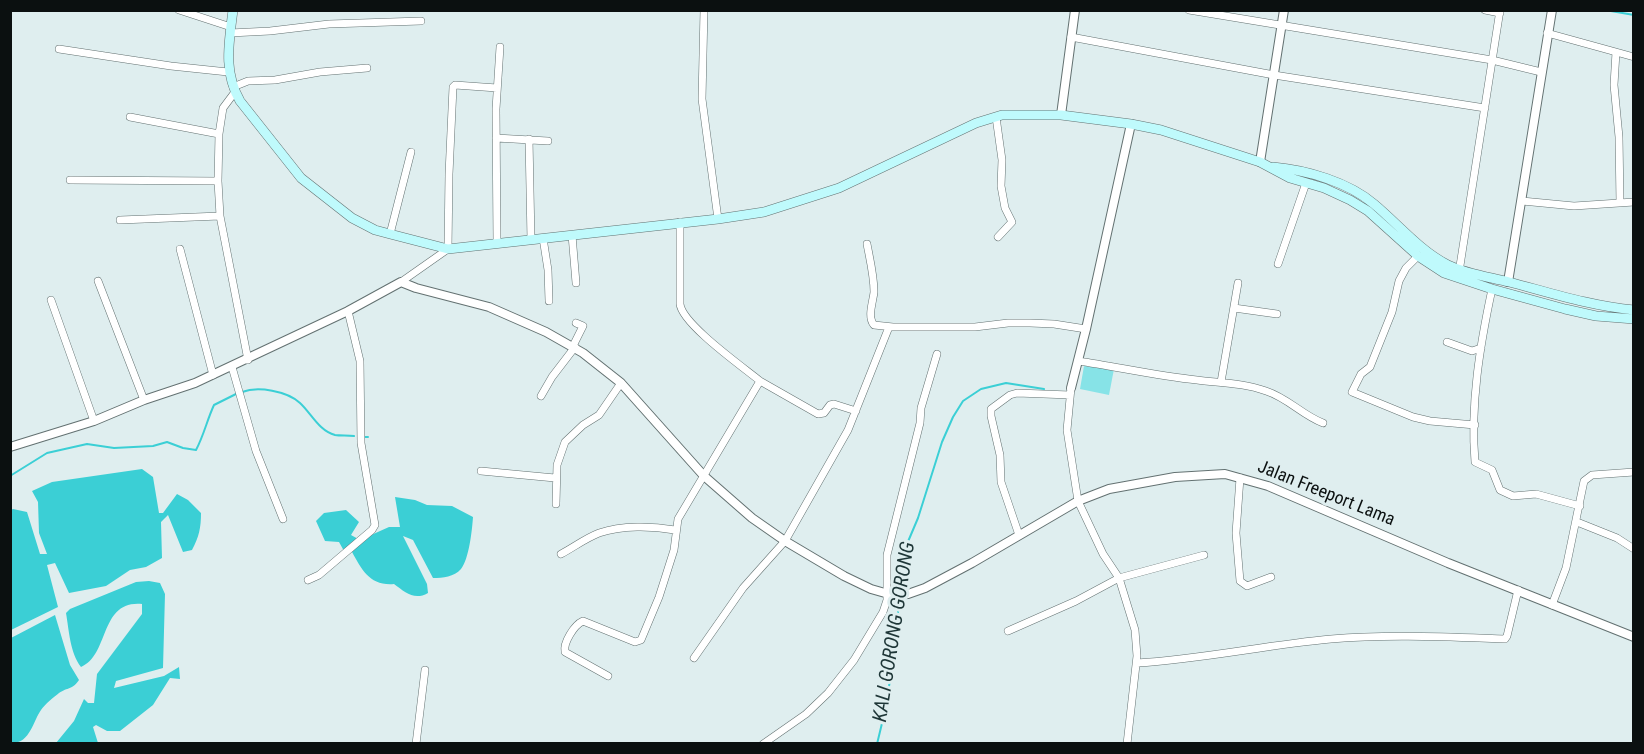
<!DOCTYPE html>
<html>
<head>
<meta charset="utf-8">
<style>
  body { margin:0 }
  #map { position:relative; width:1644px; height:754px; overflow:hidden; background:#dfeeef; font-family:"Roboto Condensed",sans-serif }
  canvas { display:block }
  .frame { position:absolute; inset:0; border:12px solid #0b1010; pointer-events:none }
</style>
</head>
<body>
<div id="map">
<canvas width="1644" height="754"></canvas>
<div class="frame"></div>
</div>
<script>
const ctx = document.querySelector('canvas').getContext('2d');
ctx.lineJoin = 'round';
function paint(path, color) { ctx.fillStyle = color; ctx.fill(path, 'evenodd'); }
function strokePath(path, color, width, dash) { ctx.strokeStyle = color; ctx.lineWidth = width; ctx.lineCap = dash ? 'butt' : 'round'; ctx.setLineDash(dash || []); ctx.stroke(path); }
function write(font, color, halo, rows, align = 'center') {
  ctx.font = font + ' "Roboto Condensed",sans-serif'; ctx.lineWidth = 6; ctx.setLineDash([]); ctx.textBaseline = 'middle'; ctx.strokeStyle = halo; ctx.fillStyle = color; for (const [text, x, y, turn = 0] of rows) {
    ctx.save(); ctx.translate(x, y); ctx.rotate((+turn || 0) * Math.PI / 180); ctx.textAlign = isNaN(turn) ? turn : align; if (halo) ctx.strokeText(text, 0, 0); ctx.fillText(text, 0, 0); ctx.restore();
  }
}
const green = new Path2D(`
  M1084,366L1114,369L1109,395L1080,389Z`);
const water = new Path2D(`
  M142,469L153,477L159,513H163L177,494L188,500L201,513C201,528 199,537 192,550L183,552L168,515L161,522L162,558L146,567L130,570L106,586L69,593L55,563L47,565L58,607L11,630V510L13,509L27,512L40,554H47L39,533L38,502L32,491L52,482Z
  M395,497L415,500L427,505L452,506L473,517C472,531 469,559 461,569C454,577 443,578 433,578L413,540L403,536L427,584L428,593C414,601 405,592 394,584C370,586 362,570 352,552L344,551L339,542L325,541L316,521L324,513L346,510L359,522L351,535L360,540L389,527H400Z
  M149,581L160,583L165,594L163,668L116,681L114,688L164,676L179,667L180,679L170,678L153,705L120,731H107L96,725L93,727L98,743H56L74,721L84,699L88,703H94L97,674L142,614V604C99,600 110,655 81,667C70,653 69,630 66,613L70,609L136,582Z
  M55,615L70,665L79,680C72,690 68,687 59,693C54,697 45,704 41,710C33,721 30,744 11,743V638Z`);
const stream = new Path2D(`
  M1605,10L1634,15
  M242,392C258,386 287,391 300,403C311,413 319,431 335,435C341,436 348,435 354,436
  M365,437H368
  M10,476L47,453L87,444L114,448L153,446L167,442L183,448L196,450C204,435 207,420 214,405L236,394
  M899,591L907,544L918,518L942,442L953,417L963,401L981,389L1006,383L1044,389
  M877,744L884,715L898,634V597`);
const minor = new Path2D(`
  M179,10L231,27
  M704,10L702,99L718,219
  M1189,10L1492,60L1541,72
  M1485,10L1500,13
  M230,33L270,31L329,24L421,21
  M1547,33L1616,52L1614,85L1619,137L1620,203
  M1071,37L1274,75L1485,108
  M59,49L171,66L228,72
  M1616,52L1634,57
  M233,87L248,81L275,80L320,72L367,68
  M235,92L223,108L219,134L218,181L220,216L248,360
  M130,117L219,134
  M996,117L1002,160L1001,186L1005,208L1012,222L998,237
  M496,138L548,141
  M529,139L531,240
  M70,180L218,181
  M1522,201L1574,206L1634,202
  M120,220L220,216
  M390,234L411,152
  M572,235L576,283
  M543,238L548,270L549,301
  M497,243L496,109L500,47
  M867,244C870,260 874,276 874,292C873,302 867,317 874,325L893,327H975L1008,323H1030L1054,324L1086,329
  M180,249L213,375
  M1418,256L1406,268L1399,281L1392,312L1370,367L1361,374L1352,392L1413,417L1430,421L1475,425
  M1278,264L1306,183
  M1459,272L1500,10
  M98,281L144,400
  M401,282L448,249L449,174L453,87L455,85L497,88
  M1492,289C1480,345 1470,405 1475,462L1492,470L1500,490L1513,496L1536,494L1580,506
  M51,300L94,421
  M1234,308L1277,314
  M1447,342L1472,351L1481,348
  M573,346L583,326L576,323
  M1078,361C1118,367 1158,376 1197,380C1221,383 1244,383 1266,391C1288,398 1302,415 1323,423
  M232,367L256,451L283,519
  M760,381L818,414L824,413L830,405L834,404L856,411
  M1221,382L1238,283
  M1071,388L1067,430L1078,501L1103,554L1119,578L1135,630L1137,656L1127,744
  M541,396L552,377L575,347
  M481,471L555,478
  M1240,478L1236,533L1240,581L1247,586L1271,577
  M556,504L557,465L565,442L583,425L599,415L621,383
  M1577,522L1617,538L1634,549
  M1019,535L1001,482L1000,455L991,416V409L1010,395L1017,393L1070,395
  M561,554C574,547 586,538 599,533C622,525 652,526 675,530
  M308,580L319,575L372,530L375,525L361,443L360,361L348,311
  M1552,605L1566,568L1584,481L1592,475L1634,472
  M1008,631L1076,601L1119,578L1204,555
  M694,658L743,588L785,541L848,430L889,327
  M1137,663C1202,659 1266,645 1331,639C1389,634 1447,637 1505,639L1507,636L1518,590
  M608,676L565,652C563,643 574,625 583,621L635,642L641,640L659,597L674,550L678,519L760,381C743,367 682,324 680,304V222
  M416,744L425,670
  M763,744L806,714L828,693L854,660L883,612L887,600V555L920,423L921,408L937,354`);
const tertiary = new Path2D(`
  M1061,115L1075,10
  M1260,162L1284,10
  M1508,282L1552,10
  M1071,388L1086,329L1131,124
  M10,447L94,421L144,400L195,383L348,311L401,282L416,288L489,307L546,332L583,353L621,383L704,476L752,518L785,541L844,576L871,589L892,595L908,594L925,588L972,563L1078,501L1109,489L1175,477L1225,474L1268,486L1448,563L1634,637`);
const secondary = new Path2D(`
  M233,10C229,43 223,71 240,101L301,178L352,218L375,230L390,234L448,249L718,219L764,212L839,188L976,123L1002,115H1061L1131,124L1161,130L1260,162L1290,178L1324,188L1350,200L1368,211L1418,256L1444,273L1492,289L1565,309L1596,316L1634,319
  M1273,167C1307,170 1348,182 1374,204C1398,224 1420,251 1448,265C1467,274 1489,277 1509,282C1551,293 1591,306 1634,310`);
const streetNames = [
  ["Jalan Freeport Lama",1326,494,22]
];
const waterNames = [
  ["KALI GORONG GORONG",895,632,-81]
];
paint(green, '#87e3e7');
paint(water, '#3bcfd5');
strokePath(stream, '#3bcfd5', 2);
strokePath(minor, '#637171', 8);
strokePath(tertiary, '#637171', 10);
strokePath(secondary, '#637171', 10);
strokePath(minor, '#fff', 7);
strokePath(tertiary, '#fff', 8);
strokePath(secondary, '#bffafc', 9);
write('18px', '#0b1010', '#dfeeef', streetNames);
write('italic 20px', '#1e3637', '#dfeeef', waterNames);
</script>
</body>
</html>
